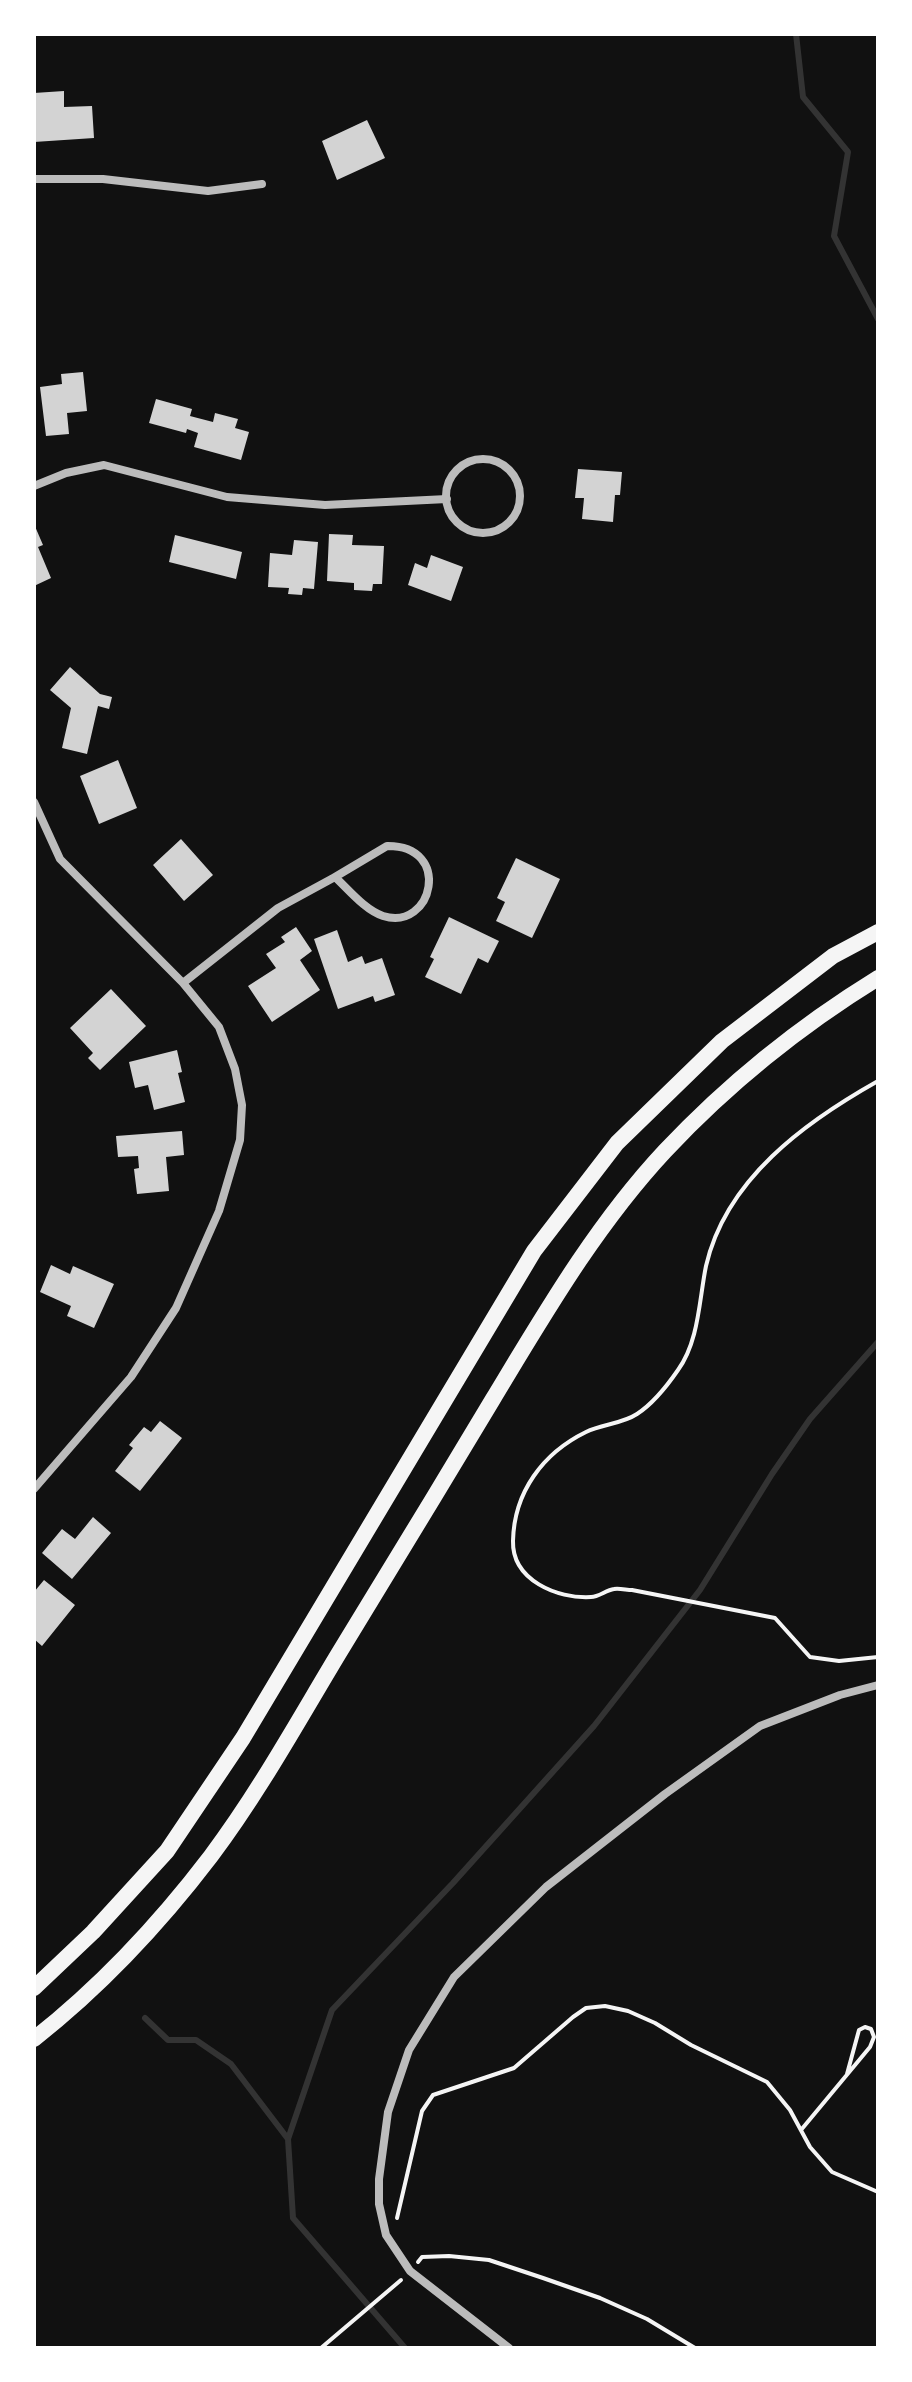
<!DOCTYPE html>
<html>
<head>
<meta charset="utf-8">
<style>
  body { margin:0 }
  #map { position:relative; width:912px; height:2382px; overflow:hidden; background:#111; font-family:Arial,sans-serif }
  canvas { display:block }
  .frame { position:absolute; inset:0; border:36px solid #fff; pointer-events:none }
</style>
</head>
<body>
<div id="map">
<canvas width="912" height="2382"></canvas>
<div class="frame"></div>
</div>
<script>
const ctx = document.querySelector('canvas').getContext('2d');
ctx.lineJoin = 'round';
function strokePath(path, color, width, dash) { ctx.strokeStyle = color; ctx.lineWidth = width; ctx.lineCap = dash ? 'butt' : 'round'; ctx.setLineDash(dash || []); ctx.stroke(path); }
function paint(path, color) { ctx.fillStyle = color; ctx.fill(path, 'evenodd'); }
const stream = new Path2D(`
  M796,34L803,97L848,152L834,236L878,319
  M145,2018L168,2040H196L231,2064L288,2139
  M405,2348L293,2218L288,2139L332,2010L453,1883L594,1726L700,1590L772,1474L810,1419L878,1342`);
const building = new Path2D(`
  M64,91V107L92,106L94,138L34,142V93Z
  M367,120L385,158L337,180L322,141Z
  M83,372L87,411L67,413L69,434L46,436L40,387L62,384L61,374Z
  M156,399L192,409L190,416L213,422L215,413L238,419L235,428L249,432L241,460L194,447L198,433L187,429L186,433L149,423Z
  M578,469L622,472L620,495H615L613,522L582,519L584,498H575Z
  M34,524L43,545L38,547L51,578L34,586Z
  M329,534L353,535L352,545L384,546L382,584H373L372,591L354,590V583L327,581Z
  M175,535L242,552L236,579L169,562Z
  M294,540L318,542L314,589L303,588L302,595L288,594L289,588L268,587L270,553L292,555Z
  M431,555L463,567L451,601L408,585L415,563L427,568Z
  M70,667L100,694L112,697L109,709L98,706L87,754L62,748L71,708L50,690Z
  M118,760L137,808L99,824L80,776Z
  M181,839L213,875L184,901L153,865Z
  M516,858L560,879L532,938L496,921L505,902L497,898Z
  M449,917L499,941L488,963L478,958L461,994L425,977L434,959L430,957Z
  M296,927L312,951L300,960L320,990L272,1022L248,986L276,968L266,954L285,942L281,937Z
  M337,930L348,962L362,956L365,964L382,958L395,995L375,1002L373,996L338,1009L314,939Z
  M111,989L146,1026L100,1070L88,1058L93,1053L70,1028Z
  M177,1050L182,1072L178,1073L185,1102L154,1110L148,1085L135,1088L129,1062Z
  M182,1131L184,1155L166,1157L169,1191L137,1194L134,1169L139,1168L138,1156L118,1157L116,1136Z
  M51,1265L70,1274L73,1266L114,1284L94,1328L67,1316L71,1306L40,1292Z
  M160,1421L182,1438L140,1491L115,1471L133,1448L129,1445L144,1427L151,1432Z
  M93,1517L111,1533L72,1579L42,1553L62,1529L75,1539Z
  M44,1580L75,1605L42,1646L34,1639V1592Z`);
const path = new Path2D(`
  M878,1081C805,1122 726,1179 706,1266C699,1300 699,1341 678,1370C667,1386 654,1403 637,1414C622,1424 602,1424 586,1432C543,1453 514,1492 513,1541C512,1580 557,1599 591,1597C599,1597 606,1590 614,1589C619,1588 627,1590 632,1590L775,1618L810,1657L839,1661L878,1657
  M801,2130L870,2047L874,2037L871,2029L865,2027L859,2030L847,2074
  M397,2218L422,2111L433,2095L514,2068L573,2017L586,2008L605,2006L628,2011L655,2023L691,2045L767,2082L790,2110L810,2147L832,2172L878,2192
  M418,2262L422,2257L449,2256L489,2260L543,2278L600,2298L647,2319L695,2348
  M321,2348L401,2280`);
const minor = new Path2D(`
  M34,179H103L208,191L262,184
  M446 496a37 37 0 1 1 74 0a37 37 0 1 1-74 0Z
  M34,486L66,473L104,465L227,497L325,505L447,499
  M34,802L60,859L183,983L219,1027L235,1069L242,1105L240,1140L219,1211L176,1308L131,1377L34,1489
  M387,846C453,845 433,932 383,916C365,910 349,890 335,877Z
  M183,983L278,908L335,877
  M509,2348L410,2271L386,2235L379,2204V2179L388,2112L409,2050L454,1977L546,1887L665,1794L760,1726L840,1695L878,1685`);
const primary = new Path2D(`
  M34,1988L93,1932L167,1851L243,1738L534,1251L617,1143L722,1041L833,956L878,932
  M34,2039C100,1987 160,1923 211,1856C259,1792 298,1721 339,1653C391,1568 442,1484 493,1399C545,1313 596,1225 665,1151C728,1084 800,1026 878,978`);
strokePath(stream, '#333', 6);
paint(building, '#d3d3d3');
strokePath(path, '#f5f5f5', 4);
strokePath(minor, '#bcbcbc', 8);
strokePath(primary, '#f5f5f5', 16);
</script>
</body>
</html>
